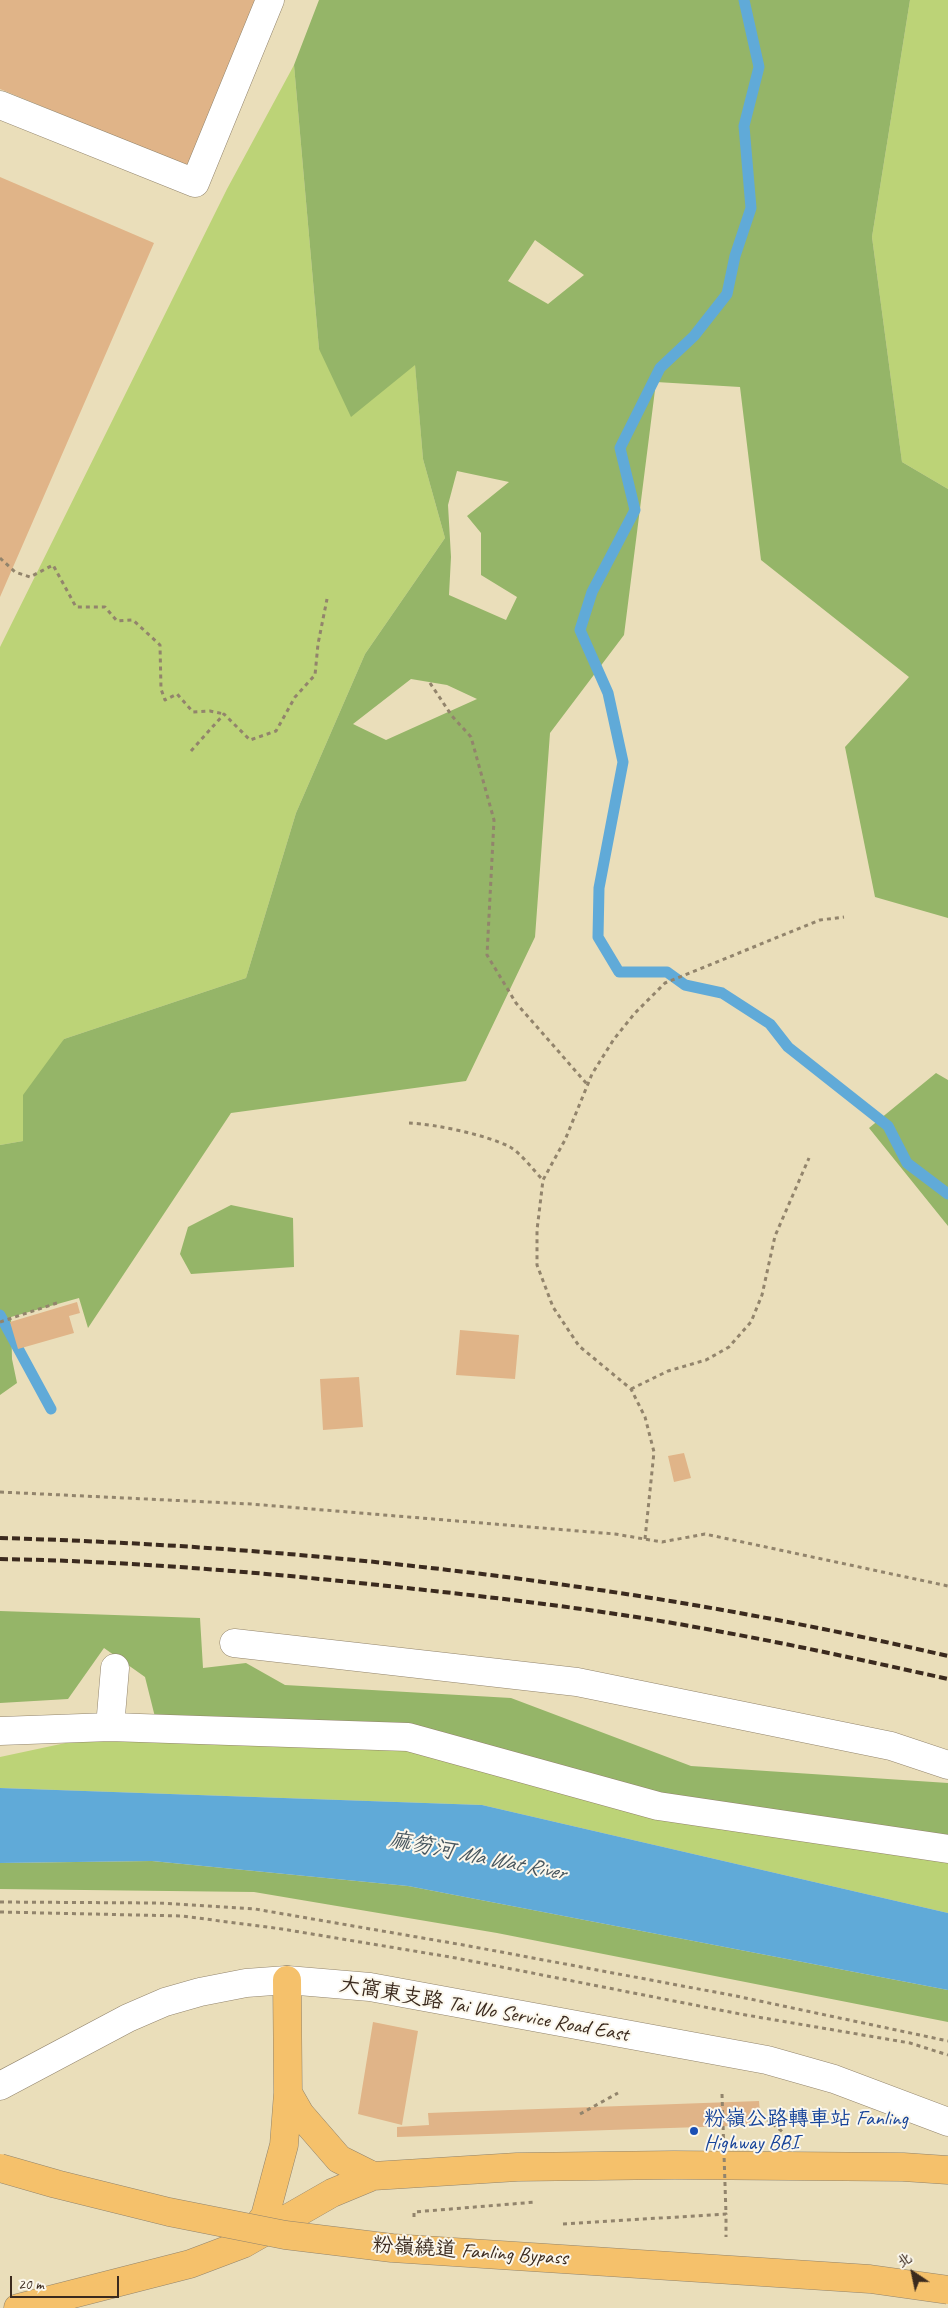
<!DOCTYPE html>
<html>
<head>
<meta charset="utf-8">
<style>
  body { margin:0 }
  #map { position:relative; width:948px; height:2308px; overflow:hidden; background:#eadeba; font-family:Caveat,"LXGW WenKai TC",sans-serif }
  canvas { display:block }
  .north { position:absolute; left:888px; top:2248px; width:50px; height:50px; -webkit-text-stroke:4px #fbf7ec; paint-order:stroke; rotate:326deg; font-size:14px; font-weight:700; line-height:20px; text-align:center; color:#3b2a1e }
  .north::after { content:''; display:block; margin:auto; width:18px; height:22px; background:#3b2a1e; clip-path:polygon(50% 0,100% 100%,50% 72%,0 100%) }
  .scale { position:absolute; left:10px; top:2276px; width:109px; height:22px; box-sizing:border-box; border:2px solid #3b2a1e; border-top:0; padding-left:6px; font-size:15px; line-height:18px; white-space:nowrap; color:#3b2a1e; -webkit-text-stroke:4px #fbf7ec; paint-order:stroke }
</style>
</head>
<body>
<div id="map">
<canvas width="948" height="2308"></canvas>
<div class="north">北</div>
<div class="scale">20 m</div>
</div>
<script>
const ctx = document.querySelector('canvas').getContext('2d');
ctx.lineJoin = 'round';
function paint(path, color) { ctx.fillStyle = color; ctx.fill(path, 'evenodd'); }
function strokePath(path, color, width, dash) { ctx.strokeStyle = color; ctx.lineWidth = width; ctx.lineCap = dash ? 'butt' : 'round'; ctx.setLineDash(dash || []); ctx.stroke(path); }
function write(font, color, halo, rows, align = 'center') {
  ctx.font = font + ' Caveat,"LXGW WenKai TC",sans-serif'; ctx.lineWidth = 4; ctx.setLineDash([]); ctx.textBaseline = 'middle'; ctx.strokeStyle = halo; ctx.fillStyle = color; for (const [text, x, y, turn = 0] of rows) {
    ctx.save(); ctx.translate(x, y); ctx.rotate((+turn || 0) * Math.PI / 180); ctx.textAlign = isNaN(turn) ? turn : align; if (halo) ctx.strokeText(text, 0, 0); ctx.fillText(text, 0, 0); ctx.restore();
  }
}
const green = new Path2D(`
  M910,0H948V489L902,462L872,237Z
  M294,65L319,349L415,364L423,459L445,538L365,654L296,813L246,978L64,1039L23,1141L0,1145V647L227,189Z
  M117,1732L406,1750L948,1861V1913L482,1805L0,1788V1757Z`);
const forest = new Path2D(`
  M319,0H910L872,237L902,462L948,489V918L875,897L845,747L909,677L761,560L740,387L656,382L624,635L550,733L535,937L466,1081L231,1113L88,1328L79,1298L11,1317L12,1359L17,1383L0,1395V1145L23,1141V1095L64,1039L246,978L296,813L365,654L445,538L423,459L415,365L351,417L319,349L294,65ZM535,240L584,275L548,304L508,281ZM457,471L509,482L467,516L481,533V575L517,597L506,620L449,595L451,557L448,505ZM411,679L447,685L477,699L386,740L353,724Z
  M936,1073L948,1080V1226L869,1128Z
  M231,1205L293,1218L294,1267L191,1274L180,1254L188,1227Z
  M0,1611L200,1618L203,1668L246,1663L285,1685L511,1698L691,1766L948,1783V1861L406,1750L158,1729L145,1677L104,1648L68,1699L0,1703Z
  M152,1861L408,1886L948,1990V2022L497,1933L254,1892L0,1889V1863Z`);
const water = new Path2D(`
  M0,1788L482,1805L948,1913V1990L408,1886L152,1861L0,1863Z`);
const stream = new Path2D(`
  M744,0L759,67L744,126L751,208L735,256L727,294L694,336L660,368L620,448L635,510L592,592L580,630L608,693L623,762L599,888L598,937L619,972H667L685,985L722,993L770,1024L788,1047L888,1126L907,1163L948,1194
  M0,1315L51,1409`);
const building = new Path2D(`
  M0,0H259L189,167L0,89Z
  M0,177L154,243L0,597Z
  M77,1302L80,1313L69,1316L74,1333L18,1349L10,1322Z
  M460,1330L519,1335L515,1379L456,1375Z
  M359,1377L363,1427L323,1430L320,1379Z
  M684,1453L691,1478L674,1482L668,1456Z
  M373,2022L418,2031L402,2125L358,2114Z
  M759,2101L761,2125L397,2137V2127L429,2125L428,2113Z`);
const path = new Path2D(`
  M0,558L15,572L30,577L53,565L76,607H105L117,621L133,620L160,645L161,689L165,700L177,694L193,712L210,711L224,714
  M430,683L452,716L471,737L494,820L487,955L516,1003L587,1084
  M191,751L224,714L250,740L276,731L295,697L315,675L318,644L327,599
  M409,1123C435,1124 487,1135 510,1147C522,1154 533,1170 543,1180
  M0,1322L57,1303
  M631,1389L668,1371L706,1360L729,1347L751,1322L762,1295L775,1236L809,1158
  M0,1492L251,1504L615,1534L662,1542L705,1534L948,1586
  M645,1539L654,1452L645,1417L631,1389L579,1346L553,1307L537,1265V1230L543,1180L565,1140L592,1074L614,1039L635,1013L665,983L820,920L844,917
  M0,1902L158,1903L255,1909L469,1946L736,1996L948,2041
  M0,1912L182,1916L282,1929L456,1958L740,2014L910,2043L948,2055
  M580,2114L618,2093
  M760,2114L784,2133
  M414,2217V2212L536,2202
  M563,2224L726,2214V2237`);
const minor = new Path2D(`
  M0,105L195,183L270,0
  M234,1643L577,1682L891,1746L948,1765
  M110,1727L115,1668
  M0,1731L110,1727L408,1737L658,1806L948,1849
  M0,2086L128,2018L165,2002L200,1992L246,1983L287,1980L370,1987L767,2060L834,2079L948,2122`);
const highway = new Path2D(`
  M288,2093L300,2114L339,2159L373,2176
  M249,2237L265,2216L284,2145L288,2093L287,1980
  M18,2308L190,2264L243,2244L332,2193L373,2176L517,2167L674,2165L903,2167L948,2170`);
const rail = new Path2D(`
  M0,1538C318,1547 638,1584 948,1656
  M0,1559C117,1561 234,1570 350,1582C473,1595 596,1608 717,1631C795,1645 871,1662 948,1679`);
const pathBridge = new Path2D(`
  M722,2094L726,2214`);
const highwayBridge = new Path2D(`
  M0,2168L56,2184L169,2212L285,2235L392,2248L870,2279L948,2290`);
const markers = [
  [694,2131,5,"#1a4fb4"]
];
const streetNames = [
  ["大窩東支路 Tai Wo Service Road East",484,2010,10],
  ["粉嶺繞道 Fanling Bypass",470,2252,4]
];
const transitNames = [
  ["粉嶺公路轉車站 Fanling",704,2119],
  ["Highway BBI",704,2143]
];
const waterNames = [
  ["麻笏河 Ma Wat River",477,1857,11]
];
paint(green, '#bcd377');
paint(forest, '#95b568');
paint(water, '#60aad8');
strokePath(stream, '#60aad8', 11);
paint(building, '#e0b488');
strokePath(minor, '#92846c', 29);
strokePath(highway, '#92846c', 29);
strokePath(path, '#92846c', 3, [4, 4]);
strokePath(minor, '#fff', 28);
strokePath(highway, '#f5c16b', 28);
strokePath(rail, '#3b2a1e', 4, [8, 4]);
strokePath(highwayBridge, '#92846c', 29, []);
strokePath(pathBridge, '#92846c', 3, [4, 4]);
strokePath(highwayBridge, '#f5c16b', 28);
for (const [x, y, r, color] of markers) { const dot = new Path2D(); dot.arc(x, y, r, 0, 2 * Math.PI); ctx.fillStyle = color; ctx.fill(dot); strokePath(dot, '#fbf7ec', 2); }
write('21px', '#3b2a1e', '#fbf7ec', streetNames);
write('21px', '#164399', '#fbf7ec', transitNames, 'left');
write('italic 22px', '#48575f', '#fbf7ec', waterNames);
</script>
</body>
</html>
